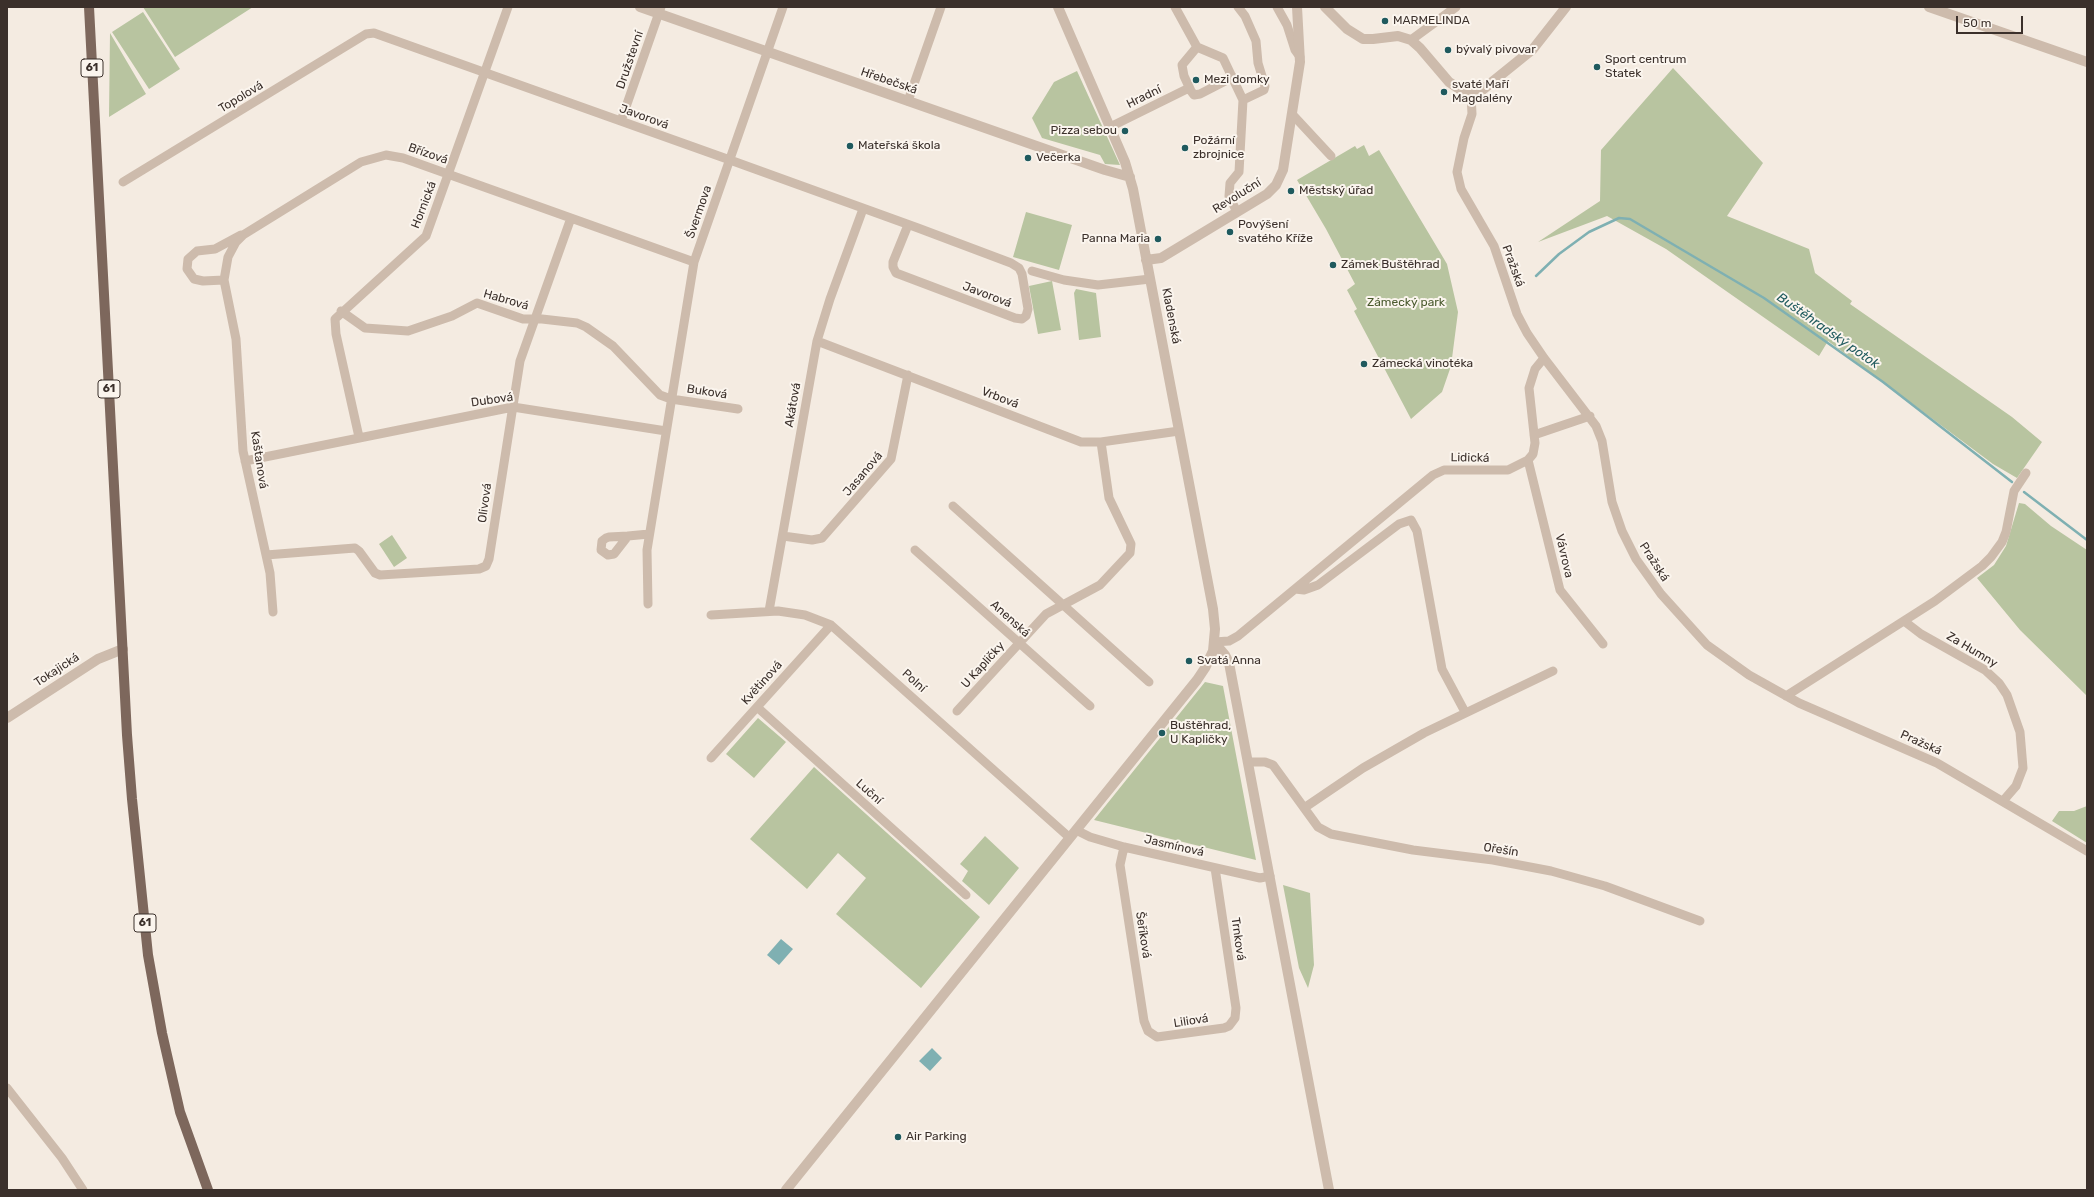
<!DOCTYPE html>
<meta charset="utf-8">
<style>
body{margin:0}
#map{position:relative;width:2094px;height:1197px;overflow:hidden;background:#f4ebe1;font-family:Rubik,sans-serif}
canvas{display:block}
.frame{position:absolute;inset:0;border:8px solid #3b302b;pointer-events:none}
.scale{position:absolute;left:1956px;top:16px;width:67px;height:18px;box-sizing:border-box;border:2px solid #3b302b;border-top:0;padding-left:5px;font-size:12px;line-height:14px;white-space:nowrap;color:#3b302b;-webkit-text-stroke:3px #fbf5ee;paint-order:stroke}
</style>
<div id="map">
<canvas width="2094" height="1197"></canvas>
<div class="frame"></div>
<div class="scale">50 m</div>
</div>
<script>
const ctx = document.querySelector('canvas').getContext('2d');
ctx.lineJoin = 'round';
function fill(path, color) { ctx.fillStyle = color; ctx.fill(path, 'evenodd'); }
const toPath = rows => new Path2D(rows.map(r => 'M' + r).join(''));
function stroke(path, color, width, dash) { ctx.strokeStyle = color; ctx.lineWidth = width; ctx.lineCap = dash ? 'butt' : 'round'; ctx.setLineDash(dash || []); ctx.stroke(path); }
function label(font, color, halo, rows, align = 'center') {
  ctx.font = font + ' Rubik,sans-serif'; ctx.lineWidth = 4; ctx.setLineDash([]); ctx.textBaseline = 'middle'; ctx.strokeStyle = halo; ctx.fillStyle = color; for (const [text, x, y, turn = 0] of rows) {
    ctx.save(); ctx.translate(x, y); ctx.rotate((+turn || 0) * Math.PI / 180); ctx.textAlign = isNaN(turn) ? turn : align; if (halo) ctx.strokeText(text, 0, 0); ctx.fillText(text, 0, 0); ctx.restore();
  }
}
fill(toPath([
 [143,7,253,7,175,57],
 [143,12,180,69,149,89,112,32],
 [110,33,146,94,109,117],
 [1673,68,1763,163,1727,216,1809,249,1815,273,1852,301,1850,304,2012,417,2042,442,2017,478,1993,464,1828,341,1819,356,1666,249,1607,216,1538,242,1600,201,1601,150],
 [1077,71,1120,165,1105,164,1100,155,1042,138,1032,118,1054,82],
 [1364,145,1369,156,1379,150,1447,264,1458,312,1451,366,1442,392,1411,419,1354,311,1357,309,1347,290,1355,284,1326,229,1297,180,1355,146,1357,149],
 [1026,212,1072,225,1059,270,1013,257],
 [1052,281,1061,330,1038,334,1029,286],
 [1076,289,1096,293,1101,337,1079,340,1074,293],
 [2019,503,2025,504,2051,526,2087,550,2087,696,2020,630,1977,578,1994,565,2006,546],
 [392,535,407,558,394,567,379,544],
 [1205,682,1223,686,1256,860,1094,820],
 [758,718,786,742,754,778,726,754],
 [814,767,980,917,921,988,836,914,866,878,838,853,807,889,750,839],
 [2087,806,2087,843,2052,821,2059,811,2074,811],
 [985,836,1019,868,989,905,962,881,968,871,960,864],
 [1283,885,1310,893,1314,965,1308,988,1299,968]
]), '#b8c4a0');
fill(toPath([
 [781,939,793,949,779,965,767,955],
 [932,1048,942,1058,930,1071,919,1061]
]), '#7fb0b2');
stroke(toPath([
 [1536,276,1559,254,1589,232,1619,218,1630,219,1764,298,1883,382,2012,482],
 [2024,492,2087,540]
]), '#7fb0b2', 2.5);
stroke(toPath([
 [1175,7,1197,47,1182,65,1184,76,1191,91,1194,95,1200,94,1233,77],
 [1238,7,1245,16,1256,41,1258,63,1265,86,1264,90,1243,100],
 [1277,7,1287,25,1295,50,1300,57],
 [1411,40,1456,7],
 [1197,47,1223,58,1243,100,1239,172,1230,183,1229,196,1237,212],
 [1471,95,1472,114,1464,138,1457,172,1461,189,1494,246,1517,314,1527,333,1544,358,1596,426,1602,441,1612,502,1622,531,1636,559,1661,594,1707,645,1749,675,1799,703,1937,763,2087,851],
 [908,101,941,7],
 [1292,114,1331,156],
 [621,121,661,7],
 [1110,127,1189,88],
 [123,182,366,34,374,33,730,160,918,228,1011,263,1019,268,1022,274,1028,309,1026,316,1022,319,1015,318,896,273,893,267,893,262,908,225],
 [1032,271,1064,280,1098,285,1150,279],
 [224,280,203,281,194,279,187,269,188,259,197,251,215,249,241,235],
 [341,311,365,328,408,331,452,316,477,303,523,319,542,319,577,323,586,327,613,346,660,395,671,399,738,409],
 [817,341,1081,442,1101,442,1179,431],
 [1534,435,1590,416],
 [359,437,336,334,335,319,426,236,508,7],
 [1528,460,1560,590,1603,644],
 [245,461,513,407,666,431],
 [953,506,1149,682],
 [628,536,614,554,608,555,601,550,602,541,606,538,609,537,628,536,649,534],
 [783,536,812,540,822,538,891,459,908,375],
 [915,550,1090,706],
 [266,555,355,548,359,551,375,573,380,575,479,569,486,566,489,559,520,361,571,218],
 [1295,589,1304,590,1318,585,1399,524,1411,520,1417,531,1442,669,1465,712],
 [648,604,647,550,694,262,783,7],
 [769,611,817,341,830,299,863,209],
 [273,612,270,573,243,451,236,339,224,280,228,257,236,242,243,235,361,162,386,155,403,158,694,262],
 [711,615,778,611,805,615,831,625,1070,838],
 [1904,621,1921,634,1985,670,1999,683,2007,695,2020,732,2023,768,2016,786,2003,801],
 [1214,642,1229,641,1238,636,1433,475,1444,470,1508,470,1528,460,1533,454,1535,443,1529,388,1535,369,1544,358],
 [1786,696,1935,601,1982,566,1991,557,2002,542,2006,532,2014,491,2026,473],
 [757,707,966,895],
 [957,711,1046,614,1100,585,1130,553,1131,544,1109,498,1101,442],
 [711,758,831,625],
 [1248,762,1265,762,1273,765,1318,827,1331,834,1413,850,1493,860,1551,871,1605,886,1700,921],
 [1304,808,1363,768,1424,733,1553,671],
 [1076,830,1090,837,1124,847,1260,878,1270,876],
 [1124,847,1120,865,1144,1021,1148,1031,1157,1037,1224,1028,1229,1026,1235,1018,1236,1008,1215,868],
 [7,1088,62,1158,83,1190]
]), '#cdbbac', 9);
stroke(toPath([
 [640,7,1105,170,1130,177],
 [1325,7,1347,29,1363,39,1373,39,1398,36,1411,40,1420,48,1449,82,1464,92,1471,95,1481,91,1533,49,1566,7],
 [1929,7,2087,62],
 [1146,260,1161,258,1267,194,1276,185,1283,170,1300,62,1297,7],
 [1214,642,1225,655,1229,663,1329,1190],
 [7,718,98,659,123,649],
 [786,1190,1197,680,1205,668,1213,651,1215,629,1213,609,1133,189,1125,162,1058,7]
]), '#cdbbac', 10);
stroke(toPath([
 [89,7,127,735,132,799,148,955,162,1033,180,1112,208,1190]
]), '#7d675c', 10);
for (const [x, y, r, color] of [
 [1385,21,4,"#1f5a5e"],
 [1448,50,4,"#1f5a5e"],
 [1597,67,4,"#1f5a5e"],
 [1196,80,4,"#1f5a5e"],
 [1444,92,4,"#1f5a5e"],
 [1125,131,4,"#1f5a5e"],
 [850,146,4,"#1f5a5e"],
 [1185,148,4,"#1f5a5e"],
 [1028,158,4,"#1f5a5e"],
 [1291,191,4,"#1f5a5e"],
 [1230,232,4,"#1f5a5e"],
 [1158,239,4,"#1f5a5e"],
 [1333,265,4,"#1f5a5e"],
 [1364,364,4,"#1f5a5e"],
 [1189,661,4,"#1f5a5e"],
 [1162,733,4,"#1f5a5e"],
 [898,1137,4,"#1f5a5e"]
]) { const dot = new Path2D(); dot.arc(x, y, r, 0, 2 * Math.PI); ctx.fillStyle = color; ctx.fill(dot); stroke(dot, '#fbf5ee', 1.5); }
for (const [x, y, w] of [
 [92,68,22],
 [109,389,22],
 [145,923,22]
]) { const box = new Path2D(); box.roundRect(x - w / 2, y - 9, w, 18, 3); ctx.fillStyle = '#fbf5ee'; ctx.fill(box); stroke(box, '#3b302b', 1); }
label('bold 11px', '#3b302b', null, [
 ["61",92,68],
 ["61",109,389],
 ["61",145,923]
]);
label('12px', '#3b302b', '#fbf5ee', [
 ["MARMELINDA",1393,21],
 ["bývalý pivovar",1456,50],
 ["Sport centrum",1605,60],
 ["Statek",1605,74],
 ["Mezi domky",1204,80],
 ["svaté Maří",1452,85],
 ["Magdalény",1452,99],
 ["Pizza sebou",1117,131,"right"],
 ["Požární",1193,141],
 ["zbrojnice",1193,155],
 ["Mateřská škola",858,146],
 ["Večerka",1036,158],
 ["Městský úřad",1299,191],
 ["Povýšení",1238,225],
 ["svatého Kříže",1238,239],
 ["Panna Maria",1150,239,"right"],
 ["Zámek Buštěhrad",1341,265],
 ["Zámecká vinotéka",1372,364],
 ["Svatá Anna",1197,661],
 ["Buštěhrad,",1170,726],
 ["U Kapličky",1170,740],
 ["Air Parking",906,1137]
], 'left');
label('12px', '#3b302b', '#fbf5ee', [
 ["Družstevní",630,60,-71],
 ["Hřebečská",889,81,19],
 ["Topolová",241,97,-31],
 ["Hradní",1144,97,-26],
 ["Javorová",644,117,20],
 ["Břízová",428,154,19],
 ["Revoluční",1237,196,-32],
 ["Hornická",424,205,-69],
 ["Švermova",699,212,-71],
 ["Pražská",1513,266,70],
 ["Javorová",987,295,21],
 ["Habrová",506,300,16],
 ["Kladenská",1171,316,79],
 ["Buková",707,392,9],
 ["Vrbová",1000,398,21],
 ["Dubová",492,400,-8],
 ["Akátová",793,405,-80],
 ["Lidická",1470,458,1],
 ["Kaštanová",259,460,81],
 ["Jasanová",863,474,-50],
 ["Olivová",485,503,-82],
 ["Vávrova",1564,556,77],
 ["Pražská",1654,562,57],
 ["Anenská",1010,619,42],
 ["Za Humny",1972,650,31],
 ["U Kapličky",983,665,-48],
 ["Tokajická",57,670,-33],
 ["Polní",914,681,42],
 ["Květinová",762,683,-48],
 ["Pražská",1921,743,24],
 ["Luční",869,792,42],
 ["Jasmínová",1174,846,13],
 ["Ořešín",1501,850,9],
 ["Šeříková",1143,935,81],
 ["Trnková",1238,939,82],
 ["Liliová",1191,1021,-9]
]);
label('12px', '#4a5a2e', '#fbf5ee', [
 ["Zámecký park",1406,303]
]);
label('italic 13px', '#1f5a5e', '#fbf5ee', [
 ["Buštěhradský potok",1828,331,35]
]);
</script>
